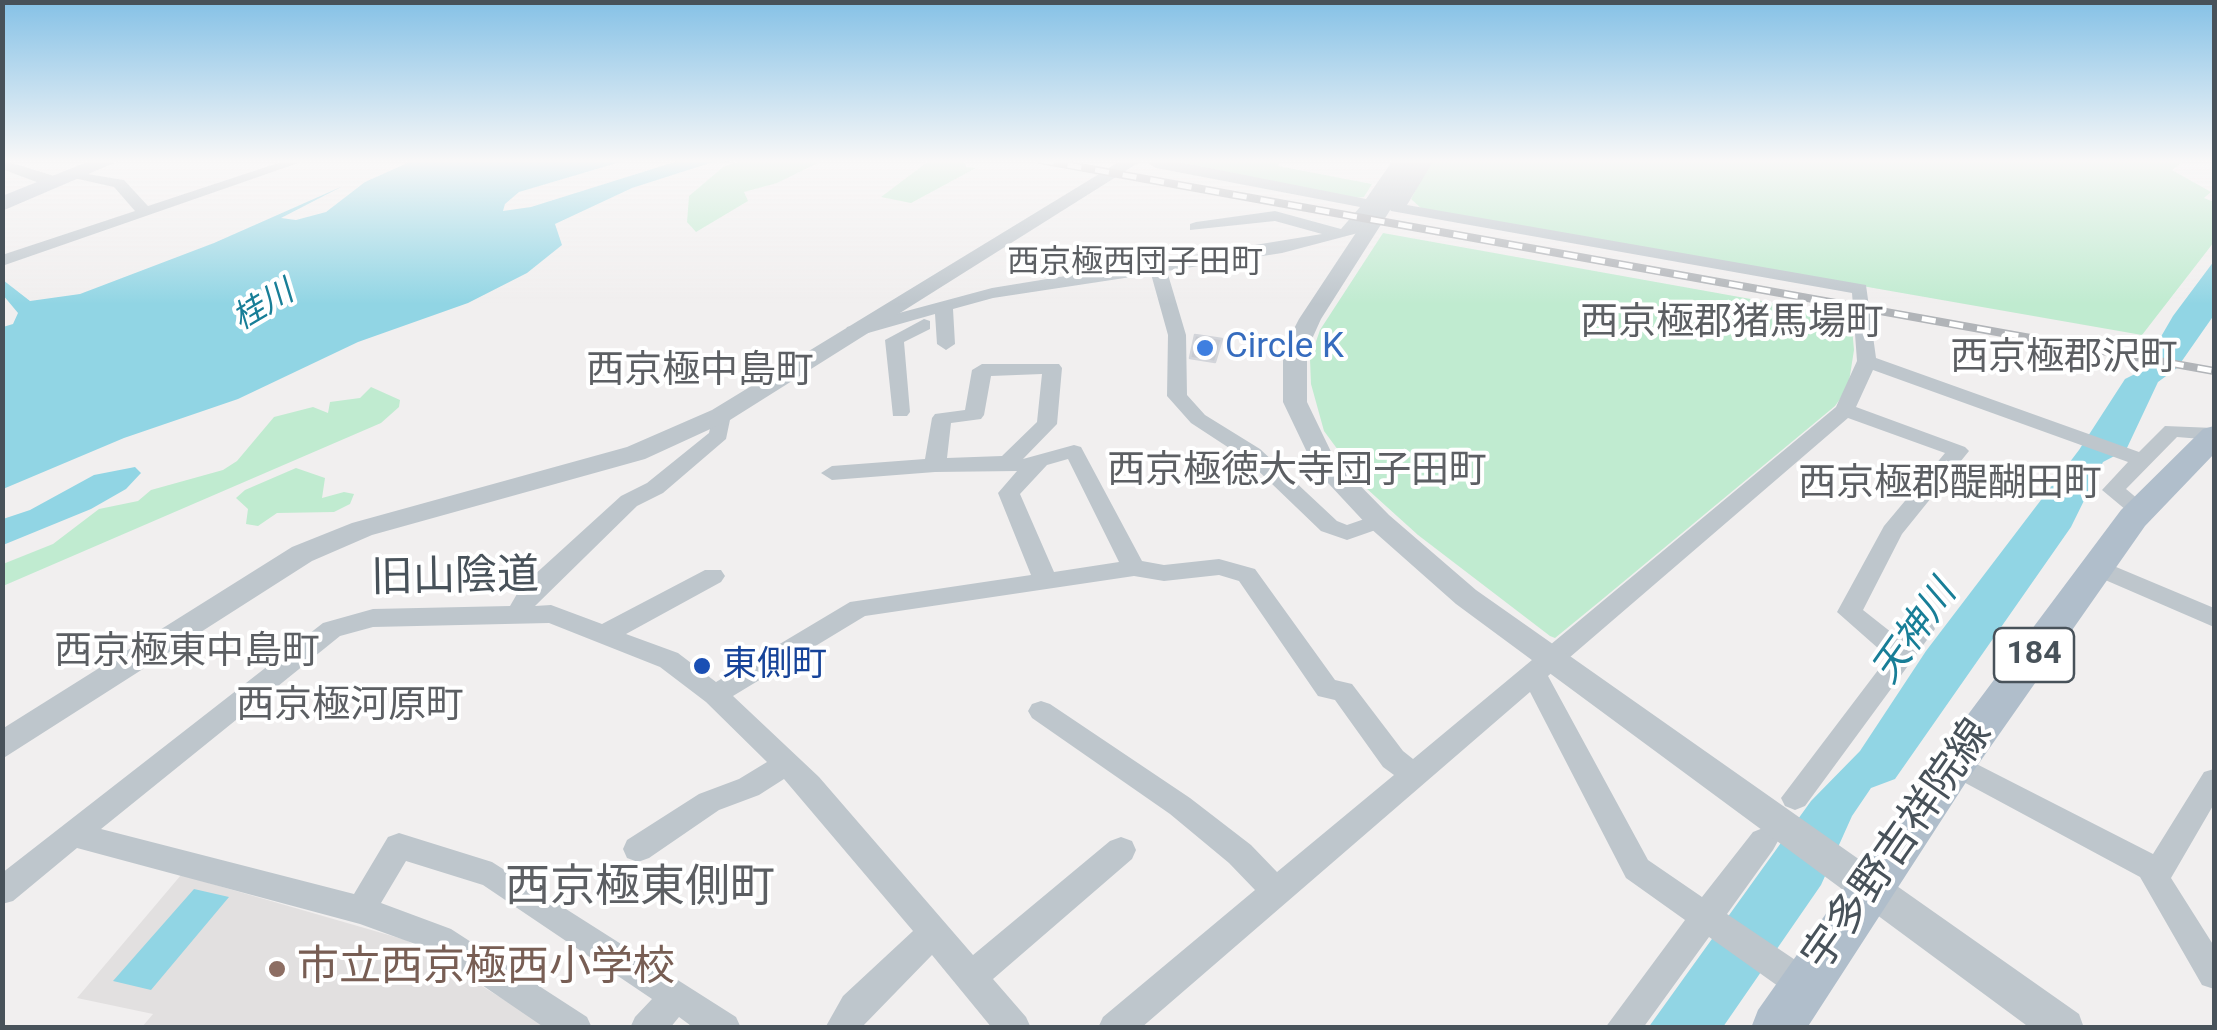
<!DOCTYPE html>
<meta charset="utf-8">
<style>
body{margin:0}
#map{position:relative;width:2217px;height:1030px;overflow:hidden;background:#f1efef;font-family:Roboto,sans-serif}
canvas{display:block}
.frame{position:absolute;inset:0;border:5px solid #48525a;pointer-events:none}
</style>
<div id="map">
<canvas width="2217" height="1030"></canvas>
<div class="frame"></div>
</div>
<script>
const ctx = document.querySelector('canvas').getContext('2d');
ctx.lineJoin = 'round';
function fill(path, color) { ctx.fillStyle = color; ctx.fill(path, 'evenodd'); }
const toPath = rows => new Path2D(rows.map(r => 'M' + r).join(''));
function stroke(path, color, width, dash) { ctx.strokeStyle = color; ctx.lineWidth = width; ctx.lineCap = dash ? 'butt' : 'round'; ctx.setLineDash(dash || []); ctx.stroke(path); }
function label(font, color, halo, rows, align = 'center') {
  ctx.font = font + ' Roboto,"Noto Sans JP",sans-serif'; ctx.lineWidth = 8; ctx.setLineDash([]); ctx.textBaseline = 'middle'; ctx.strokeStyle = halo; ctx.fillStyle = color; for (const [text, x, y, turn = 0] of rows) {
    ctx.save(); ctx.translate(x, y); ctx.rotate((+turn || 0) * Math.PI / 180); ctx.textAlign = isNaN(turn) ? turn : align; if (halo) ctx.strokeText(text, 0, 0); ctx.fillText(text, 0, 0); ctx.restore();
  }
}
fill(toPath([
 [181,875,406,940,549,1027,142,1027,153,1014,77,998]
]), '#e2e0e0');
fill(toPath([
 [743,160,824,160,777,183,744,192,748,201,696,232,687,222,689,196,723,167],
 [930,160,964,160,966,167,976,168,911,203,881,197],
 [1169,160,1270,160,1280,161,1278,166,1372,184,1364,197,1355,198],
 [1431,160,2185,160,2172,170,2211,192,2204,198,2214,202,2214,242,2142,335,1422,209,1411,199],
 [1383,233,1851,317,1854,350,1848,388,1835,406,1599,602,1555,638,1550,636,1418,535,1366,488,1324,431,1311,384,1310,359,1320,330],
 [371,387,400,400,399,407,381,423,3,586,3,564,53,544,99,509,138,501,151,490,223,470,237,461,274,417,313,407,328,413,330,402,360,398],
 [296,468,325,478,322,498,344,492,354,494,350,504,334,512,277,513,258,526,246,524,248,509,236,498,245,490]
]), '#c0ebd0');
fill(toPath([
 [414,160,627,160,519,192,505,204,503,211,531,207,681,160,742,160,710,163,632,188,555,224,562,245,527,273,468,303,358,342,238,399,124,438,3,489,3,327,13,324,18,313,3,295,3,280,30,301,80,294,214,243,343,186,281,218,296,220,326,212,365,182],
 [2214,261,2214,315,2177,368,2158,382,2126,450,2103,462,2071,527,1895,779,1871,788,1852,816,1821,885,1723,1027,1648,1028,1811,801,1860,751,1926,651,2079,450,2125,379,2141,371,2173,316],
 [135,467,141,473,126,489,91,509,3,545,3,519,30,510,94,475],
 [194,889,229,897,151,990,113,981]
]), '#91d5e4');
const building = toPath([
 [1195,335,1222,339,1215,362,1190,358,1195,335]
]);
fill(building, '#c9cbd1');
stroke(building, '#d3d5da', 2.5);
fill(toPath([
 [287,160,307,160,2,266,2,255,135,211,114,187,69,177,69,171,124,180,148,206,287,160],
 [1153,160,1169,160,1366,199,1393,160,1407,160,1358,233,1282,253,1167,271,1186,335,1187,395,1205,415,1260,449,1337,521,1347,525,1379,514,1390,521,1387,526,1347,540,1321,531,1246,459,1191,423,1167,396,1168,335,1151,274,993,298,953,309,955,344,946,350,937,344,935,314,854,337,845,331,847,327,992,288,1322,234,1275,221,1190,230,1190,224,1196,222,1275,211,1341,229,1360,207,1156,168,1149,164,1153,160],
 [1420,160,1434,160,1407,205,1866,285,1876,358,2139,452,2165,426,2214,428,2214,440,2177,437,2126,489,2151,510,2140,517,2132,515,2102,490,2128,462,1873,370,1856,407,1965,447,1969,451,1902,534,1863,610,1901,640,1914,623,1923,620,1932,623,1935,629,1805,806,1795,810,1785,806,1781,798,1888,657,1837,612,1884,526,1945,453,1848,418,1548,676,1648,860,1702,897,1753,832,1763,828,1773,832,1778,841,1773,850,1727,914,1816,974,1820,985,1816,996,1804,1000,1792,996,1709,937,1643,1028,1605,1028,1685,920,1626,878,1530,692,1141,1028,1098,1028,1103,1017,1255,890,1229,863,1170,814,1032,718,1028,711,1032,704,1041,701,1050,704,1190,798,1251,845,1277,872,1394,775,1383,767,1335,700,1318,696,1239,581,1219,575,1164,581,1134,576,865,616,733,696,819,777,973,955,1110,841,1121,837,1132,841,1136,850,1132,859,993,979,1026,1017,1031,1028,992,1028,932,955,861,1028,825,1028,843,996,913,931,784,779,759,795,719,810,649,858,638,862,627,858,623,849,627,840,699,794,739,779,767,762,706,702,660,667,549,623,373,627,340,636,101,829,354,894,388,837,399,833,492,862,736,1017,741,1028,694,1028,679,1017,670,1028,630,1028,635,1017,652,999,483,885,406,861,381,903,451,929,587,1017,592,1028,545,1028,429,949,360,924,77,848,13,901,2,904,2,873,323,623,373,609,510,606,521,587,621,496,647,483,709,433,714,411,728,411,731,415,726,439,663,493,637,506,535,606,551,605,602,624,705,570,721,570,725,576,721,582,626,634,678,653,716,682,850,602,1031,575,998,493,1017,471,935,472,832,480,821,473,832,466,925,459,932,418,935,414,965,410,972,370,982,364,1059,364,1062,368,1057,424,1023,459,1074,445,1081,447,1142,561,1164,565,1219,559,1255,569,1335,680,1352,684,1403,751,1413,759,1836,407,1857,361,1852,293,1391,211,1389,208,1420,160],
 [1042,374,1037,422,1002,456,947,458,951,423,981,419,984,415,991,376,1042,374],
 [1068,459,1119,562,1054,572,1020,494,1047,465,1068,459],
 [924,319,930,321,930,329,904,342,910,412,907,416,893,416,885,340,924,319],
 [2097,559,2214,608,2214,627,2089,573,2085,567,2097,559],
 [1955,753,2153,854,2204,772,2214,769,2214,804,2171,878,2214,946,2214,989,2202,985,2140,877,1945,772,1941,764,1945,756,1955,753]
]), '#bec6cc');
fill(toPath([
 [2,160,61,178,63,182,47,186,2,169,2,160],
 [1122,160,1143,160,730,420,645,459,372,535,312,561,2,759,2,729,292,547,352,523,627,447,712,410,1122,160],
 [1404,160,1422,160,1321,319,1307,350,1307,402,1335,460,1389,515,1476,590,2079,1014,2084,1028,2030,1028,1456,604,1369,527,1315,469,1283,402,1283,350,1299,319,1404,160]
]), '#bec6cc');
fill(toPath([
 [92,160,121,160,2,211,2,196,92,160]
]), '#bec7d1');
fill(toPath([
 [2214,426,2214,454,2145,526,1970,776,1807,1028,1751,1028,1758,1010,1940,752,2121,510,2203,429,2214,426]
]), '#b0becb');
const rail = toPath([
 [1040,160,2214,371]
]);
stroke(rail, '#b1b4b8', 8);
stroke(rail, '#fff', 5, [14]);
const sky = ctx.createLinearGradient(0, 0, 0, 304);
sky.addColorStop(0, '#85c1e6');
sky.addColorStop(0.53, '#f9f8f8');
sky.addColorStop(1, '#f9f8f800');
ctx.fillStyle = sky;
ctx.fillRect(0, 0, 2217, 304);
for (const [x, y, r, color] of [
 [1205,348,10,"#3f7fe0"],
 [702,666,10,"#1a4fb4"],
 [277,969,10,"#8d6e63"]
]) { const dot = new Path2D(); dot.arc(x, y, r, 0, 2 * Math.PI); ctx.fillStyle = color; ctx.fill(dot); stroke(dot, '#fff', 4); }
label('32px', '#5c5f63', '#fff', [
 ["西京極西団子田町",1135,264]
]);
label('italic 32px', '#187e97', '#fff', [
 ["桂川",264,307,-31]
]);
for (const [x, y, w] of [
 [2034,655,80]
]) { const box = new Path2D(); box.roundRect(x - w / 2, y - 27, w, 54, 8); ctx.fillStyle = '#fff'; ctx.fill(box); stroke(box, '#48525a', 2.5); }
label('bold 32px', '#48525a', null, [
 ["184",2034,655]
]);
label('35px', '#366cbe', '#fff', [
 ["Circle K",1225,348]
], 'left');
label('35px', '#164399', '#fff', [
 ["東側町",722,666]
], 'left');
label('38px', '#5c5f63', '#fff', [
 ["西京極郡猪馬場町",1732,324],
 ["西京極郡沢町",2064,359],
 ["西京極中島町",700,372],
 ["西京極徳大寺団子田町",1297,472],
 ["西京極郡醍醐田町",1950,485],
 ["西京極東中島町",187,653],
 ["西京極河原町",350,707]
]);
label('italic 38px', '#187e97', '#fff', [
 ["天神川",1916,633,-55]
]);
label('42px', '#48525a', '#fff', [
 ["旧山陰道",455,579,-1],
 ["宇多野吉祥院線",1899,846,-55]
]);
label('42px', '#785e54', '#fff', [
 ["市立西京極西小学校",297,969]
], 'left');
label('45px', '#5c5f63', '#fff', [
 ["西京極東側町",640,890]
]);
</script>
